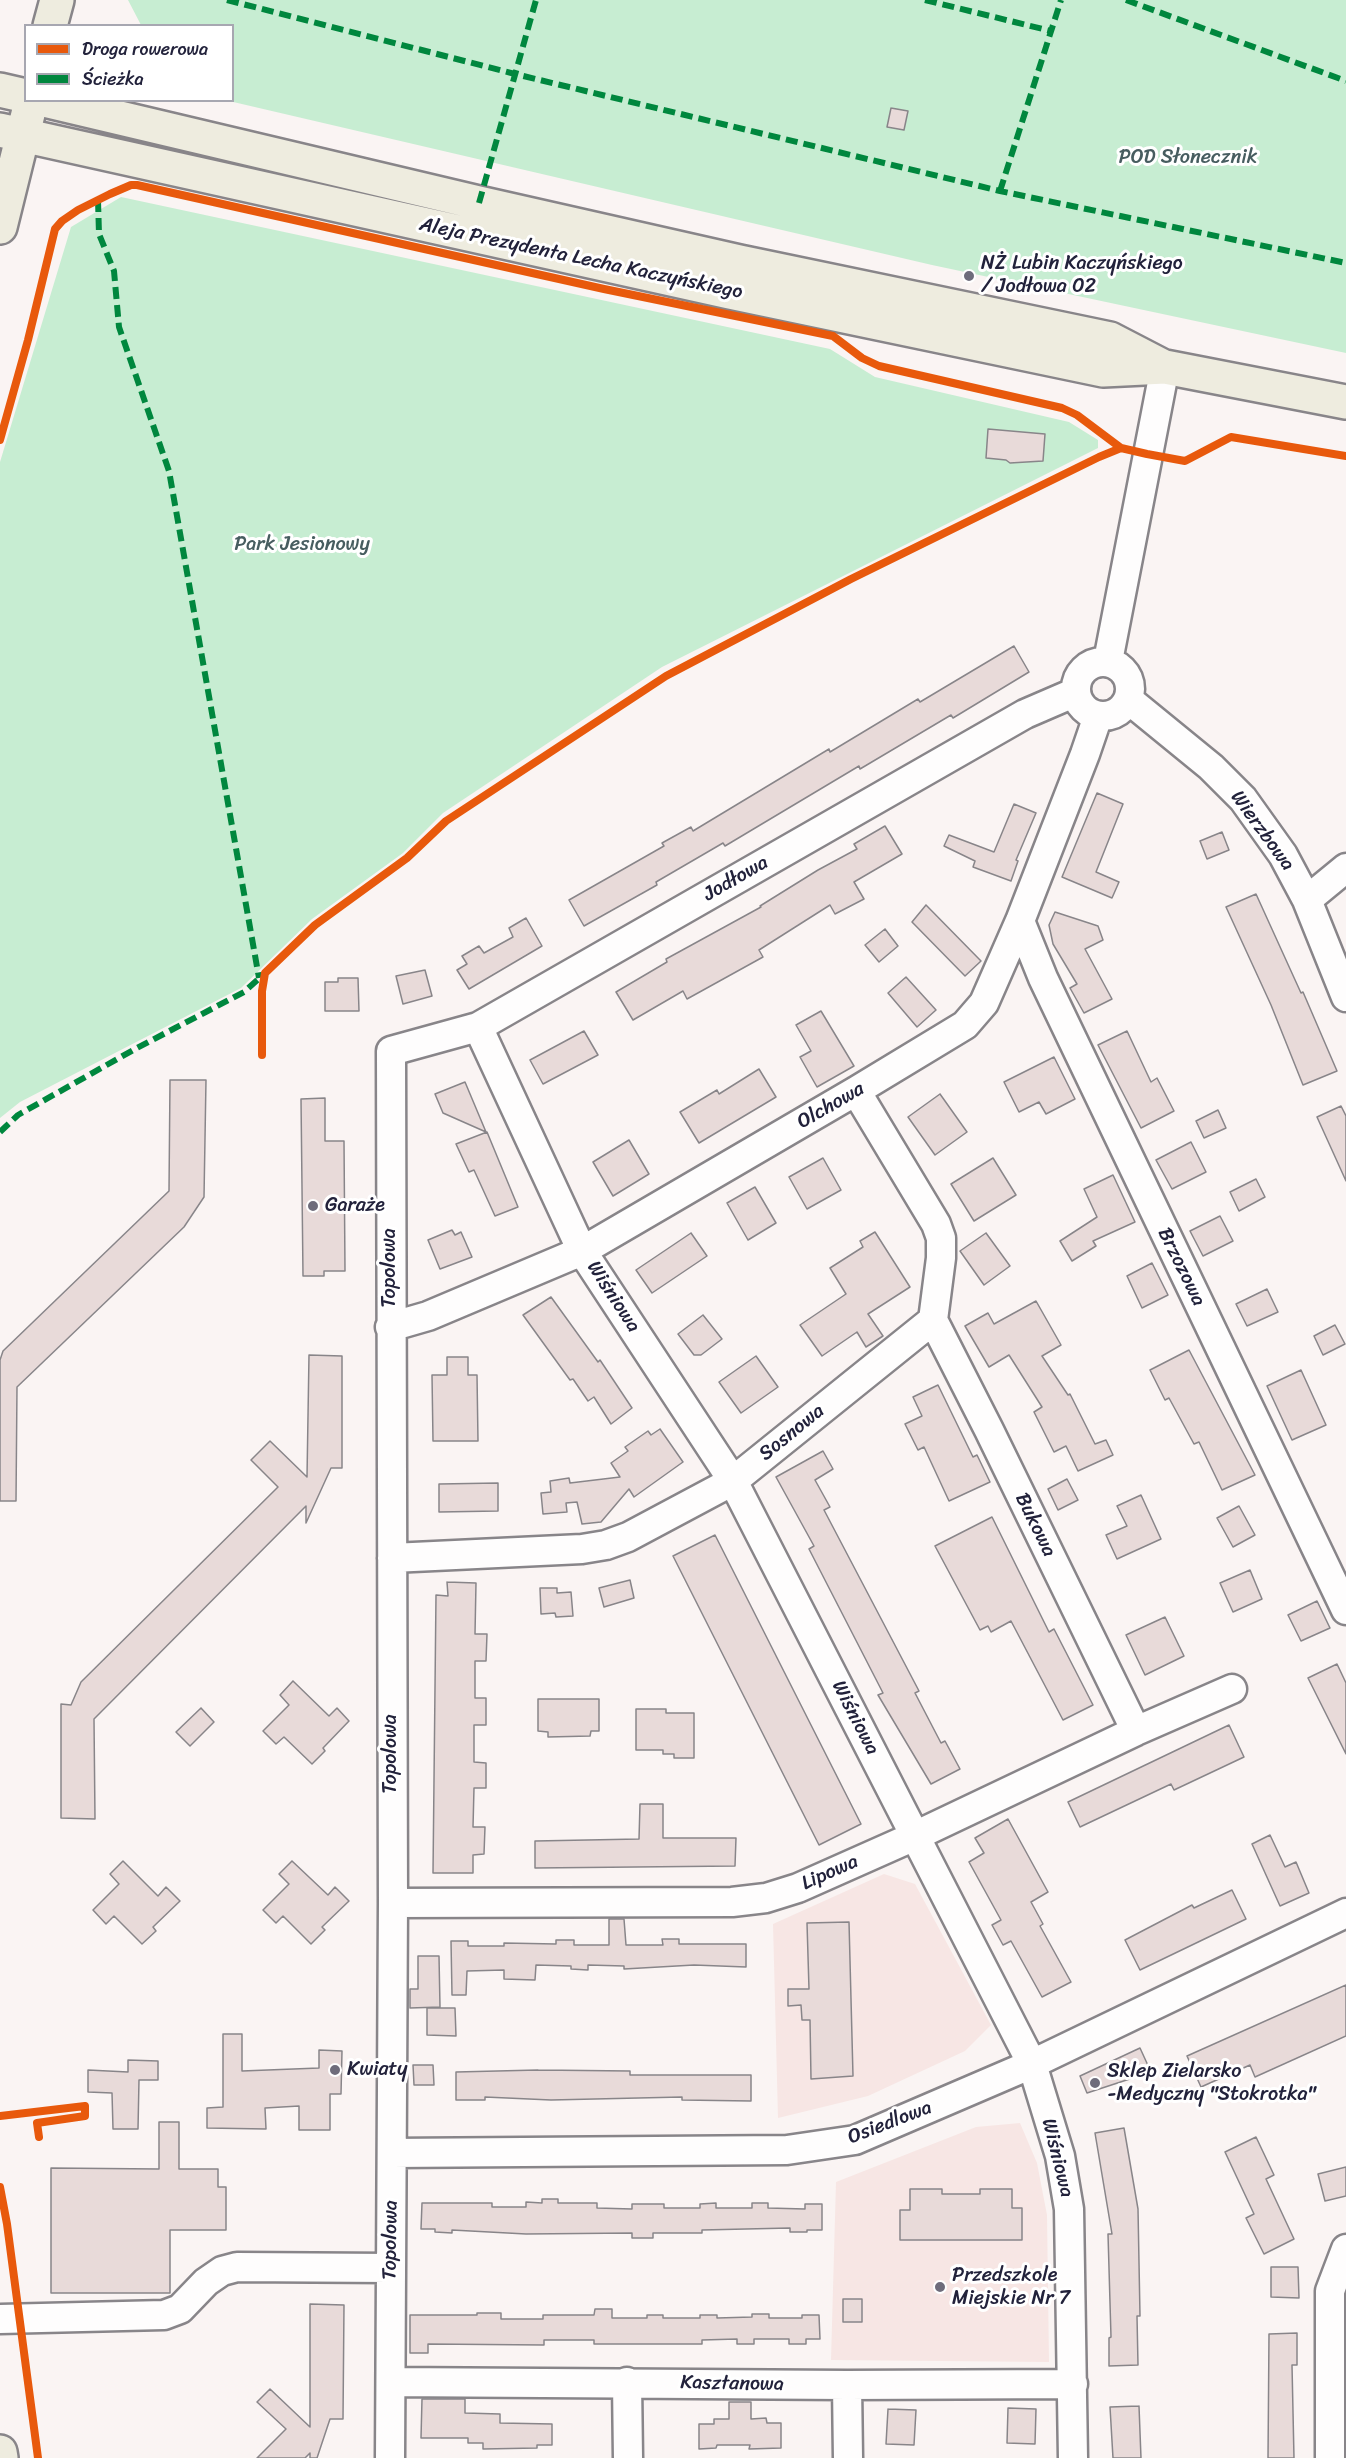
<!DOCTYPE html>
<meta charset="utf-8">
<style>
body{margin:0}
#map{position:relative;width:1346px;height:2458px;overflow:hidden;background:#faf4f3;font-family:Sriracha,sans-serif}
canvas{display:block}
.legend{position:absolute;left:24px;top:24px;width:210px;height:78px;box-sizing:border-box;background:#fff;border:2px solid #a7a7b1;margin:0;padding:8px 10px;list-style:none;font-size:18px;color:#22223b}
.legend li{display:flex;align-items:center;gap:12px;height:30px}
.legend b{width:30px;border:2px solid #a7a7b1}
</style>
<div id="map">
<canvas width="1346" height="2458"></canvas>
<ul class="legend">
<li><b style="height:8px;background:#e8590c"></b>Droga rowerowa</li>
<li><b style="height:8px;background:#00873e"></b>Ścieżka</li>
</ul>
</div>
<script>
const ctx = document.querySelector('canvas').getContext('2d');
ctx.lineJoin = 'round';
function fill(path, color) { ctx.fillStyle = color; ctx.fill(path, 'evenodd'); }
const toPath = rows => new Path2D(rows.map(r => 'M' + r).join(''));
function stroke(path, color, width, dash) { ctx.strokeStyle = color; ctx.lineWidth = width; ctx.lineCap = dash ? 'butt' : 'round'; ctx.setLineDash(dash || []); ctx.stroke(path); }
function label(font, color, halo, rows, align = 'center') {
  ctx.font = font + ' Sriracha,sans-serif'; ctx.lineWidth = 6; ctx.setLineDash([]); ctx.textBaseline = 'middle'; ctx.strokeStyle = halo; ctx.fillStyle = color; for (const [text, x, y, turn = 0] of rows) {
    ctx.save(); ctx.translate(x, y); ctx.rotate((+turn || 0) * Math.PI / 180); ctx.textAlign = isNaN(turn) ? turn : align; if (halo) ctx.strokeText(text, 0, 0); ctx.fillText(text, 0, 0); ctx.restore();
  }
}
fill(toPath([
 [884,1874,915,1884,991,2025,965,2051,868,2096,778,2118,773,1924],
 [1020,2123,1037,2163,1047,2215,1049,2362,831,2360,836,2182,976,2127]
]), '#f7e6e4');
fill(toPath([
 [128,0,1346,0,1346,353,932,265,229,101,232,100,232,26,141,25],
 [121,197,830,349,875,377,1069,422,1098,440,1098,448,662,667,443,813,403,853,312,919,241,988,20,1102,0,1118,0,462,71,227]
]), '#c7edd2');
const building = toPath([
 [891,108,908,111,904,130,887,127,891,108],
 [988,429,1045,434,1043,461,1010,463,1006,460,986,458,988,429],
 [1014,646,1029,672,953,718,951,715,860,769,859,766,725,846,723,843,656,882,657,885,584,926,569,900,664,846,662,843,691,827,693,831,829,749,830,752,918,699,920,702,1014,646],
 [1097,793,1123,804,1096,872,1119,882,1112,898,1062,877,1097,793],
 [1014,804,1036,813,1016,860,1018,861,1011,881,973,867,975,861,944,846,949,835,994,852,1014,804],
 [885,826,902,854,854,882,864,899,835,914,830,905,759,950,763,957,687,999,683,991,633,1020,616,992,667,962,666,959,761,907,760,906,818,870,857,849,854,844,885,826],
 [1222,832,1229,850,1207,859,1200,841,1222,832],
 [1256,894,1301,993,1303,992,1337,1071,1303,1085,1271,1005,1226,907,1256,894],
 [926,905,981,961,965,976,912,922,926,905],
 [1055,912,1098,926,1103,940,1085,949,1112,999,1084,1013,1070,988,1077,984,1053,944,1049,925,1055,912],
 [526,918,542,946,469,989,457,970,467,964,462,956,479,946,484,953,513,937,509,928,526,918],
 [885,929,898,946,879,962,865,945,885,929],
 [425,970,432,996,403,1004,396,976,425,970],
 [906,977,936,1010,917,1027,888,993,906,977],
 [338,978,358,978,359,1011,325,1011,325,982,338,982,338,978],
 [821,1011,854,1066,817,1087,800,1057,811,1051,796,1025,821,1011],
 [584,1031,598,1055,543,1084,530,1060,584,1031],
 [1127,1031,1151,1082,1157,1078,1174,1111,1141,1128,1098,1045,1127,1031],
 [1054,1057,1075,1099,1046,1114,1039,1102,1019,1112,1004,1082,1054,1057],
 [759,1069,776,1097,699,1143,680,1112,717,1090,719,1094,759,1069],
 [170,1080,206,1080,204,1197,184,1227,17,1387,16,1501,0,1501,0,1360,3,1351,169,1191,170,1080],
 [465,1082,486,1132,443,1113,435,1094,465,1082],
 [940,1094,967,1132,935,1155,908,1117,940,1094],
 [325,1098,325,1141,344,1141,345,1271,324,1271,324,1276,303,1276,301,1099,325,1098],
 [1341,1106,1346,1116,1346,1181,1317,1117,1341,1106],
 [1218,1110,1226,1128,1204,1138,1196,1121,1218,1110],
 [487,1132,518,1207,495,1216,474,1170,469,1172,456,1144,487,1132],
 [629,1140,649,1174,613,1196,593,1162,629,1140],
 [1191,1142,1206,1172,1172,1189,1156,1160,1191,1142],
 [823,1158,841,1190,807,1209,789,1177,823,1158],
 [993,1158,1016,1195,974,1221,951,1184,993,1158],
 [1113,1175,1135,1222,1093,1241,1096,1246,1072,1261,1060,1241,1097,1217,1084,1189,1113,1175],
 [1256,1179,1265,1197,1239,1211,1230,1192,1256,1179],
 [755,1187,776,1223,748,1240,727,1203,755,1187],
 [1220,1216,1233,1241,1203,1256,1190,1231,1220,1216],
 [452,1230,455,1235,461,1232,472,1257,440,1269,428,1240,452,1230],
 [875,1232,910,1287,868,1314,883,1336,866,1347,857,1332,822,1356,800,1325,846,1294,830,1268,863,1247,860,1241,875,1232],
 [691,1233,707,1256,652,1293,636,1270,691,1233],
 [986,1233,1010,1266,984,1285,960,1251,986,1233],
 [1152,1263,1168,1295,1142,1308,1127,1276,1152,1263],
 [1267,1289,1278,1312,1247,1326,1236,1304,1267,1289],
 [551,1297,598,1362,600,1360,632,1408,611,1424,594,1397,588,1401,573,1379,570,1380,523,1315,551,1297],
 [1036,1301,1061,1345,1042,1356,1068,1395,1070,1394,1095,1444,1106,1440,1113,1455,1078,1471,1066,1446,1054,1452,1034,1412,1042,1407,1009,1355,989,1367,965,1326,988,1313,994,1324,1036,1301],
 [703,1315,722,1339,701,1355,694,1355,678,1334,703,1315],
 [1335,1325,1345,1344,1323,1355,1314,1336,1335,1325],
 [1189,1350,1255,1475,1222,1490,1199,1442,1194,1444,1169,1398,1165,1400,1150,1370,1189,1350],
 [309,1355,342,1356,342,1468,331,1468,306,1523,306,1506,94,1719,95,1819,61,1818,61,1704,71,1705,81,1682,278,1487,251,1460,270,1441,307,1477,309,1355],
 [756,1356,778,1387,741,1413,719,1382,756,1356],
 [447,1357,468,1357,468,1375,477,1375,478,1441,433,1441,432,1375,447,1375,447,1357],
 [1301,1370,1326,1425,1292,1440,1267,1386,1301,1370],
 [938,1385,973,1457,977,1455,990,1482,949,1501,924,1447,918,1450,905,1424,922,1416,913,1397,938,1385],
 [660,1429,683,1462,634,1497,629,1489,601,1522,582,1524,577,1502,566,1503,567,1512,543,1514,541,1493,551,1492,550,1481,569,1478,570,1483,620,1477,611,1463,628,1451,625,1447,648,1431,651,1435,660,1429],
 [823,1451,833,1469,815,1480,830,1507,824,1510,919,1691,915,1693,941,1743,945,1741,960,1769,931,1784,878,1695,883,1693,809,1549,814,1546,776,1477,823,1451],
 [1067,1479,1078,1500,1058,1510,1048,1489,1067,1479],
 [498,1483,498,1511,439,1512,439,1484,498,1483],
 [1141,1495,1161,1539,1117,1559,1106,1535,1127,1526,1117,1506,1141,1495],
 [1239,1506,1255,1535,1233,1547,1217,1518,1239,1506],
 [992,1517,1049,1632,1054,1629,1093,1705,1063,1720,1011,1621,991,1632,988,1626,980,1630,935,1546,992,1517],
 [715,1535,861,1824,819,1845,673,1556,715,1535],
 [1250,1570,1262,1599,1233,1612,1220,1583,1250,1570],
 [630,1580,634,1598,604,1607,599,1588,630,1580],
 [447,1582,476,1583,475,1634,487,1634,486,1661,475,1661,475,1698,486,1698,486,1725,474,1725,474,1762,486,1763,486,1788,474,1788,473,1827,485,1827,484,1854,473,1855,473,1873,433,1873,436,1595,448,1596,447,1582],
 [540,1588,557,1588,557,1593,571,1592,573,1616,556,1617,555,1613,541,1614,540,1588],
 [1317,1601,1330,1628,1301,1641,1288,1615,1317,1601],
 [1165,1617,1184,1656,1145,1675,1126,1635,1165,1617],
 [1337,1664,1346,1683,1346,1754,1308,1678,1337,1664],
 [293,1681,329,1716,337,1708,349,1721,323,1748,325,1751,312,1764,284,1737,276,1744,263,1731,289,1705,280,1695,293,1681],
 [538,1699,599,1699,599,1731,591,1731,590,1736,548,1737,548,1732,538,1731,538,1699],
 [201,1708,214,1722,190,1746,176,1732,201,1708],
 [636,1709,666,1709,666,1713,694,1713,694,1758,674,1758,674,1754,663,1754,663,1750,636,1750,636,1709],
 [1229,1725,1244,1757,1174,1790,1171,1784,1080,1827,1068,1802,1229,1725],
 [640,1804,663,1804,663,1838,736,1838,735,1866,535,1868,535,1841,639,1839,640,1804],
 [1008,1819,1048,1892,1031,1902,1043,1924,1040,1926,1071,1982,1042,1997,1011,1941,1003,1945,992,1925,1001,1920,969,1862,984,1853,975,1838,1008,1819],
 [1270,1835,1285,1867,1296,1862,1309,1893,1280,1906,1252,1844,1270,1835],
 [123,1861,158,1896,166,1887,180,1901,153,1927,156,1931,142,1944,114,1916,106,1924,93,1910,119,1884,110,1874,123,1861],
 [292,1861,328,1895,335,1887,349,1901,322,1927,325,1930,311,1944,283,1916,276,1923,263,1910,289,1884,279,1874,292,1861],
 [1232,1890,1246,1919,1140,1970,1125,1940,1192,1905,1194,1908,1232,1890],
 [609,1919,624,1919,626,1945,663,1945,662,1939,679,1939,679,1944,746,1944,746,1967,694,1965,624,1969,624,1966,588,1965,588,1970,571,1969,571,1966,536,1965,535,1980,504,1979,504,1970,467,1971,466,1995,452,1995,451,1941,468,1941,468,1946,504,1946,504,1943,556,1944,556,1940,574,1940,574,1945,609,1945,609,1919],
 [849,1922,853,2076,811,2079,810,2020,802,2020,801,2005,788,2006,788,1989,809,1989,807,1923,849,1922],
 [418,1956,439,1956,440,2007,410,2008,410,1989,418,1989,418,1956],
 [1346,1985,1346,2036,1255,2077,1250,2065,1201,2087,1187,2056,1346,1985],
 [427,2008,455,2008,456,2036,427,2035,427,2008],
 [223,2034,242,2034,242,2071,319,2068,319,2050,342,2051,341,2094,330,2094,330,2130,299,2130,299,2106,265,2108,266,2129,207,2128,207,2108,223,2107,223,2034],
 [1140,2048,1151,2072,1087,2093,1080,2076,1140,2048],
 [128,2060,158,2061,158,2080,139,2080,138,2129,113,2129,112,2093,88,2092,88,2070,128,2072,128,2060],
 [413,2065,433,2065,434,2085,414,2085,413,2065],
 [538,2070,630,2071,630,2075,751,2075,751,2101,682,2100,682,2097,551,2100,485,2097,485,2100,456,2100,456,2072,538,2070],
 [159,2122,179,2122,179,2169,218,2169,218,2187,226,2187,226,2230,170,2230,170,2293,51,2293,51,2168,159,2169,159,2122],
 [1124,2128,1138,2209,1140,2316,1137,2316,1138,2365,1109,2366,1109,2338,1111,2337,1108,2234,1112,2234,1095,2133,1124,2128],
 [1256,2137,1274,2175,1266,2179,1294,2239,1264,2254,1246,2218,1254,2214,1225,2152,1256,2137],
 [1346,2167,1346,2196,1325,2201,1318,2174,1346,2167],
 [910,2189,942,2189,942,2194,980,2194,980,2189,1012,2189,1012,2208,1022,2208,1022,2240,900,2240,900,2210,910,2210,910,2189],
 [542,2199,558,2199,558,2203,597,2203,597,2208,632,2209,632,2204,664,2204,664,2208,700,2208,700,2204,716,2203,716,2208,752,2208,752,2203,768,2203,768,2208,805,2209,805,2204,822,2204,822,2230,807,2230,807,2232,790,2232,790,2228,702,2230,702,2233,653,2233,653,2238,632,2238,632,2233,526,2234,452,2230,452,2233,435,2232,435,2229,421,2229,422,2203,492,2203,492,2207,526,2207,526,2202,542,2203,542,2199],
 [1271,2267,1298,2267,1299,2298,1271,2297,1271,2267],
 [843,2299,862,2299,862,2322,843,2322,843,2299],
 [310,2304,344,2305,343,2419,330,2419,317,2458,310,2458,310,2453,305,2458,257,2458,286,2429,257,2402,270,2389,310,2427,310,2304],
 [595,2309,612,2309,612,2318,647,2318,647,2315,663,2315,663,2318,700,2318,700,2315,717,2315,717,2318,752,2317,752,2314,769,2314,769,2318,802,2318,802,2315,819,2315,820,2339,806,2339,806,2344,789,2344,789,2339,754,2339,754,2344,737,2344,737,2339,702,2340,702,2344,594,2344,594,2340,544,2340,544,2345,428,2344,428,2353,410,2353,410,2315,477,2315,477,2313,501,2313,501,2319,543,2319,543,2315,594,2315,595,2309],
 [1297,2333,1297,2365,1292,2365,1294,2458,1268,2458,1269,2334,1297,2333],
 [422,2399,465,2399,465,2413,500,2414,500,2423,552,2424,552,2445,537,2445,537,2448,483,2449,483,2443,468,2443,468,2438,421,2438,422,2399],
 [729,2402,751,2402,751,2419,766,2418,767,2423,781,2423,781,2448,749,2449,750,2445,717,2445,716,2448,699,2449,699,2424,714,2424,714,2419,729,2419,729,2402],
 [1139,2406,1141,2458,1113,2458,1110,2407,1139,2406],
 [1008,2408,1036,2409,1035,2444,1007,2443,1008,2408],
 [888,2409,916,2410,914,2445,886,2444,888,2409]
]);
fill(building, '#e8dad9');
stroke(building, '#888589', 1.5);
const minor = toPath([
 [1108,661,1165,367],
 '1076 689a27 27 0 1 1 54 0a27 27 0 1 1-54 0Z',
 [1129,700,1211,767,1243,799,1283,855,1307,900,1346,997],
 [1307,900,1346,868],
 [1020,921,1043,978,1346,1610],
 [478,1027,582,1251,733,1481,1032,2064,1060,2156,1069,2209,1073,2458],
 [933,1320,989,1430,1136,1731],
 [390,1327,428,1316,582,1251,856,1091,965,1025,984,1003,1020,921,1085,754,1098,716],
 [392,1558,582,1549,606,1545,628,1537,733,1481,933,1320,941,1258,941,1238,936,1224,856,1091],
 [393,1903,732,1902,766,1898,798,1888,915,1836,1136,1731,1232,1689],
 [392,2153,787,2150,855,2140,1032,2064,1346,1913],
 [0,2319,164,2315,180,2309,206,2282,222,2271,237,2267,390,2268],
 [391,2382,847,2385,1073,2384],
 [627,2382,628,2458],
 [847,2385,848,2458],
 [390,2458,393,1903,391,1051,478,1027,1025,714,1076,692],
 [1330,2458,1330,2291,1346,2249]
]);
const major = toPath([
 [50,26,57,0],
 [0,90,26,96],
 [44,100,479,203,740,262,1110,339,1164,367],
 [0,130,729,292,1103,370,1165,367,1346,402],
 [0,227,28,114],
 [0,2452,1,2458]
]);
stroke(minor, '#888589', 33);
stroke(major, '#888589', 38);
stroke(minor, '#fefdfd', 28);
stroke(major, '#eeecdf', 33);
stroke(toPath([
 [227,0,515,74,1000,191,1346,263],
 [925,0,1051,31],
 [1126,0,1346,81],
 [1000,191,1061,0],
 [98,200,99,234,114,271,119,327,169,471,259,978],
 [479,203,536,0],
 [0,1132,18,1115,135,1049,244,992,264,974]
]), '#00873e', 6, [12, 6]);
stroke(toPath([
 [0,440,28,340,55,229,62,221,78,210,110,194,131,185,137,185,604,289,833,336,862,358,879,366,1062,408,1077,415,1121,448,1147,454,1185,461,1231,437,1346,456],
 [262,1055,262,991,265,973,315,925,407,858,446,821,666,676,851,579,1099,457,1121,448],
 [0,2116,85,2106,85,2116,37,2123,39,2137],
 [0,2187,7,2224,38,2458]
]), '#e8590c', 8);
for (const [x, y, r, color] of [
 [969,276,6,"#6e6c7b"],
 [313,1206,6,"#6e6c7b"],
 [335,2070,6,"#6e6c7b"],
 [1095,2083,6,"#6e6c7b"],
 [940,2287,6,"#6e6c7b"]
]) { const dot = new Path2D(); dot.arc(x, y, r, 0, 2 * Math.PI); ctx.fillStyle = color; ctx.fill(dot); stroke(dot, '#fff', 2); }
label('20px', '#475d60', '#fff', [
 ["POD Słonecznik",1188,158],
 ["Park Jesionowy",302,545]
]);
label('20px', '#22223b', '#fff', [
 ["Aleja Prezydenta Lecha Kaczyńskiego",581,259,12],
 ["Wierzbowa",1262,831,54],
 ["Jodłowa",736,879,-30],
 ["Olchowa",831,1106,-30],
 ["Brzozowa",1181,1267,64],
 ["Topolowa",390,1268,-90],
 ["Wiśniowa",613,1297,57],
 ["Sosnowa",792,1433,-39],
 ["Bukowa",1035,1525,64],
 ["Wiśniowa",855,1718,63],
 ["Topolowa",391,1754,-90],
 ["Lipowa",830,1873,-24],
 ["Osiedlowa",890,2123,-21],
 ["Wiśniowa",1057,2158,76],
 ["Topolowa",391,2240,-89],
 ["Kasztanowa",732,2384,1]
]);
label('20px', '#22223b', '#fff', [
 ["NŻ Lubin Kaczyńskiego",981,264],
 ["/ Jodłowa 02",981,287],
 ["Garaże",325,1206],
 ["Kwiaty",347,2070],
 ["Sklep Zielarsko",1107,2072],
 ["-Medyczny \"Stokrotka\"",1107,2095],
 ["Przedszkole",952,2276],
 ["Miejskie Nr 7",952,2299]
], 'left');
</script>
